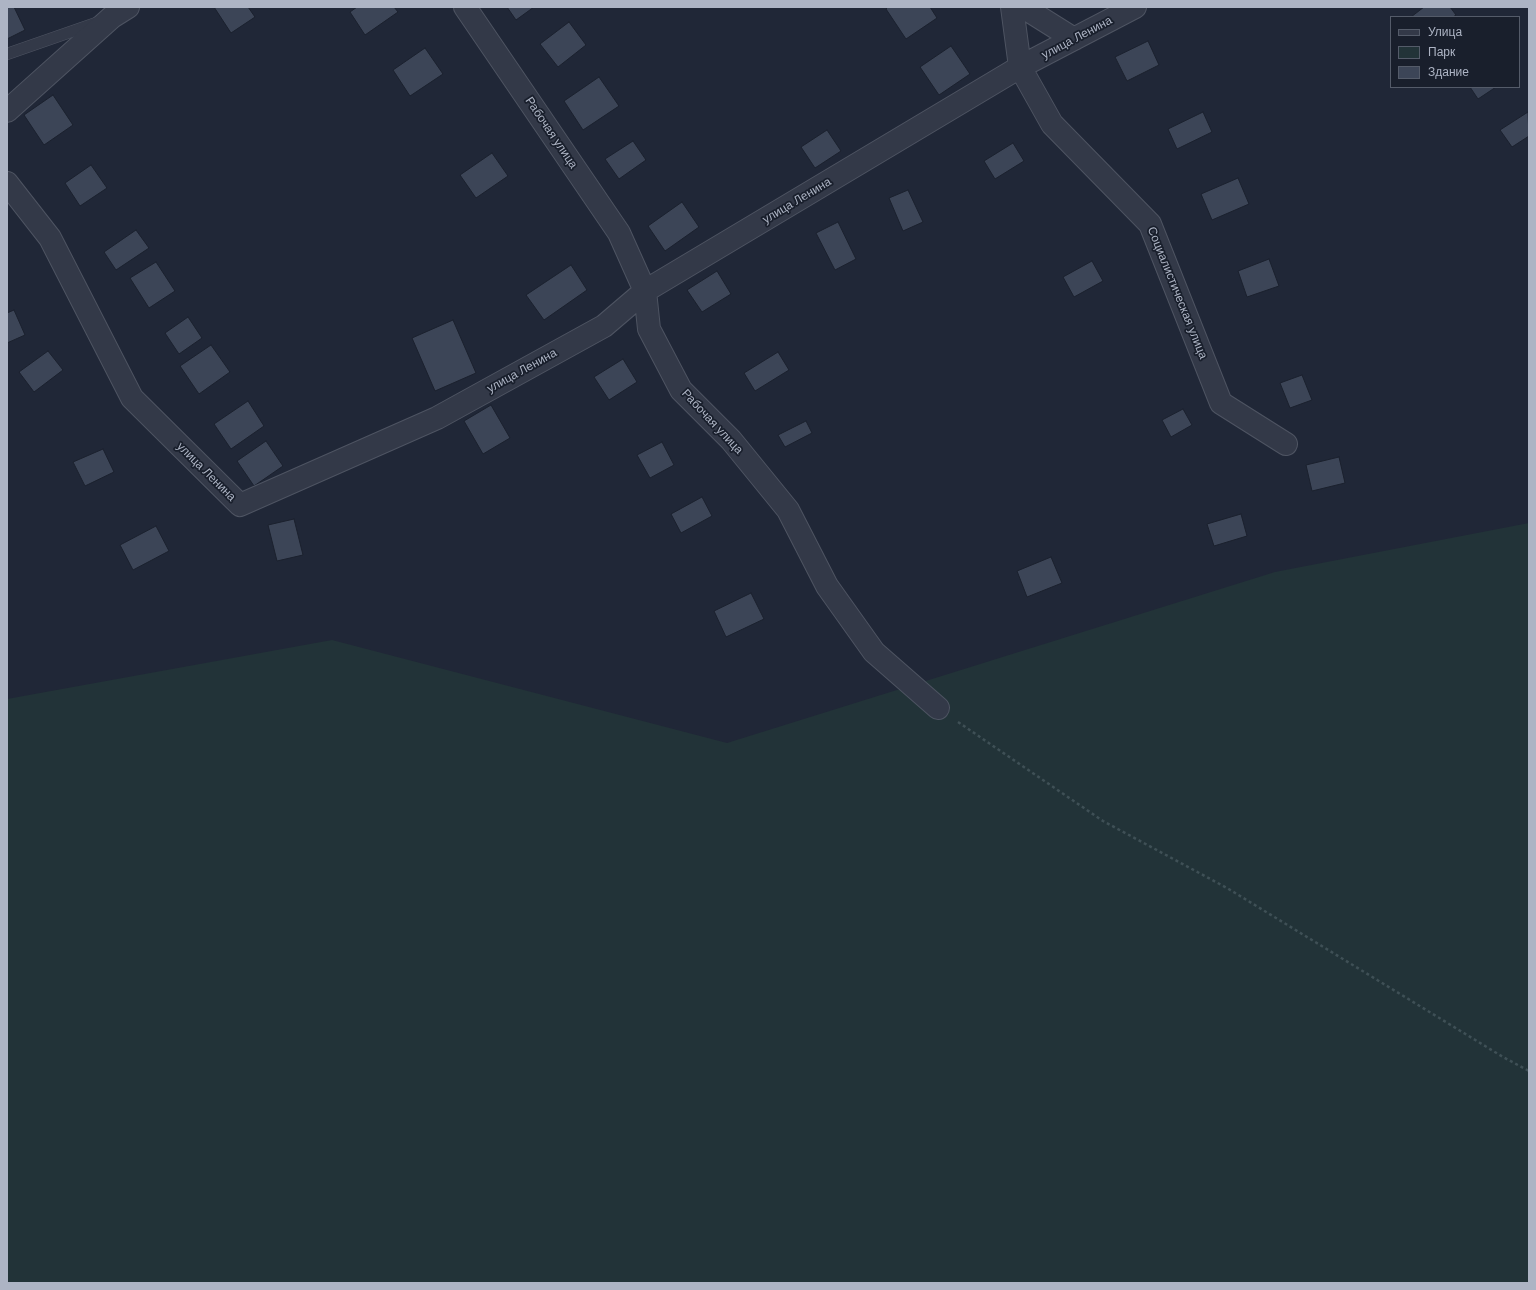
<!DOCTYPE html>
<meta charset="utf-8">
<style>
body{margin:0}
#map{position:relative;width:1536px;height:1290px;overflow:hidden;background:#202737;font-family:Helvetica,sans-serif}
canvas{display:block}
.frame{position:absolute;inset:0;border:8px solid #adb4c4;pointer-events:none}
.legend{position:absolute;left:1390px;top:16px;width:130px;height:72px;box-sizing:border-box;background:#191f2c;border:1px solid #545b69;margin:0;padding:5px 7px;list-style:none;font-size:12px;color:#adb4c4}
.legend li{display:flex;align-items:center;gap:8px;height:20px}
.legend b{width:20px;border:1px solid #545b69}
</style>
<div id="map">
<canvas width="1536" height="1290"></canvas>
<div class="frame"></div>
<ul class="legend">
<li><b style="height:5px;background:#333948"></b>Улица</li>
<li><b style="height:11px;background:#223338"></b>Парк</li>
<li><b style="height:11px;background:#3c4557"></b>Здание</li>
</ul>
</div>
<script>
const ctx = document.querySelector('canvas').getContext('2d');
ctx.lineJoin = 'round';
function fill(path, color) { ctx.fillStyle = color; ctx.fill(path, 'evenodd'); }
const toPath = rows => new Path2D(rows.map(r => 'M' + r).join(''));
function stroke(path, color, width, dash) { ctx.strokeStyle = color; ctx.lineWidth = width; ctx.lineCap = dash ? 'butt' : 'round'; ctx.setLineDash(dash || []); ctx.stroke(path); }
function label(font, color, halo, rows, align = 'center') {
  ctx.font = font + ' Helvetica,sans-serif'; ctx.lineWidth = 3.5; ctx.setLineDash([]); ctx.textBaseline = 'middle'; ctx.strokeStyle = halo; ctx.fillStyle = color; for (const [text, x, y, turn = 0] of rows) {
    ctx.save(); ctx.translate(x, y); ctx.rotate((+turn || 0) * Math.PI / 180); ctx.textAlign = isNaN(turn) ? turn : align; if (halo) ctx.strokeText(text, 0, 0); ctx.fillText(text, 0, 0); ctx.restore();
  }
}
fill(toPath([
 [1529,523,1529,1283,7,1283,7,699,332,640,727,743,1275,572]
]), '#223338');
const building = toPath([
 [9,7,14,7,25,30,7,39,7,8,9,7],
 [214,7,248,7,255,17,231,33,214,7],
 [357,7,394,7,398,12,365,35,350,12,357,7],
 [507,7,534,7,516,20,507,7],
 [888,7,930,7,937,18,906,39,886,9,888,7],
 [1424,7,1450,7,1456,15,1453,17,1411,17,1424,7],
 [569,22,586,45,558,67,540,44,569,22],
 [1148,41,1159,65,1127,81,1115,57,1148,41],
 [951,46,970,74,939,95,920,67,951,46],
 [425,48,443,74,410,96,393,70,425,48],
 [599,77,619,106,583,130,564,101,599,77],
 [1470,87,1496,87,1478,99,1470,87],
 [53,95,73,125,44,145,24,115,53,95],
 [1203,112,1212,132,1177,149,1168,129,1203,112],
 [1528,112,1529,136,1512,147,1500,130,1528,112],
 [827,130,841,151,815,168,801,147,827,130],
 [633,141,646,160,619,179,605,159,633,141],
 [1013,143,1024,161,995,179,984,161,1013,143],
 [492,153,508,176,476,198,460,175,492,153],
 [91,165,107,188,80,206,65,183,91,165],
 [1238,178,1249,204,1212,220,1201,194,1238,178],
 [908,190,923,222,903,231,889,198,908,190],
 [682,202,699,227,665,251,648,226,682,202],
 [838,222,856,259,835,270,816,233,838,222],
 [136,230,149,248,116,270,104,252,136,230],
 [1269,259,1279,286,1247,297,1238,271,1269,259],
 [1092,261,1103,281,1074,297,1063,277,1092,261],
 [156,262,175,291,149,308,130,278,156,262],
 [571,265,587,290,544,320,526,295,571,265],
 [717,271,731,294,702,312,687,290,717,271],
 [14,310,25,335,7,343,7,313,14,310],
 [188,317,202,338,179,354,165,333,188,317],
 [453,320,476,373,435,391,412,338,453,320],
 [211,345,230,372,199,394,180,366,211,345],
 [48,351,63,370,34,392,19,372,48,351],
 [778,352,789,370,755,391,744,373,778,352],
 [623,359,637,382,609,400,594,377,623,359],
 [1302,375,1312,400,1290,408,1280,383,1302,375],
 [248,401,264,426,231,449,214,424,248,401],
 [491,405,510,438,483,454,464,421,491,405],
 [1183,409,1192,425,1171,437,1162,420,1183,409],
 [806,421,812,433,785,447,778,435,806,421],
 [266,441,283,466,254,486,237,461,266,441],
 [662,442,674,465,650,478,637,455,662,442],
 [103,449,114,472,85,486,73,462,103,449],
 [1339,457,1345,483,1312,491,1306,465,1339,457],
 [702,497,712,516,681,533,671,514,702,497],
 [1241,514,1247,536,1214,546,1207,524,1241,514],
 [294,519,303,555,277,561,268,525,294,519],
 [156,526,169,551,133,570,120,545,156,526],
 [1051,557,1062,583,1027,597,1017,571,1051,557],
 [751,593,764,619,726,637,714,611,751,593]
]);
fill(building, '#3c4557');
stroke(building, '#1b212e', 1);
const lane = toPath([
 [7,54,99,22]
]);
const street = toPath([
 [465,7,619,233,645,291,649,329,681,390,731,440,788,510,827,586,874,652,938,708],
 [1012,7,1020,67,1052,124,1150,224,1221,403,1286,444],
 [1023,7,1074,39],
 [7,111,112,17,128,7],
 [7,183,50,238,132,398,240,505,437,418,604,326,645,291,1020,67,1135,7]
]);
stroke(lane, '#4e5462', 12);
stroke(street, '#4e5462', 24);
stroke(toPath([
 [958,722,1103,821,1227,888,1503,1057,1529,1071]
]), '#3f5056', 2.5, [3, 3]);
stroke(lane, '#333948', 11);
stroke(street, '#333948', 22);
label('12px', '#adb4c4', '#191f2c', [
 ["улица Ленина",1077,38,-28],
 ["Рабочая улица",551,133,56],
 ["улица Ленина",797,201,-31],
 ["Социалистическая улица",1177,293,68],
 ["улица Ленина",522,371,-29],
 ["Рабочая улица",712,422,47],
 ["улица Ленина",206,472,45]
]);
</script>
